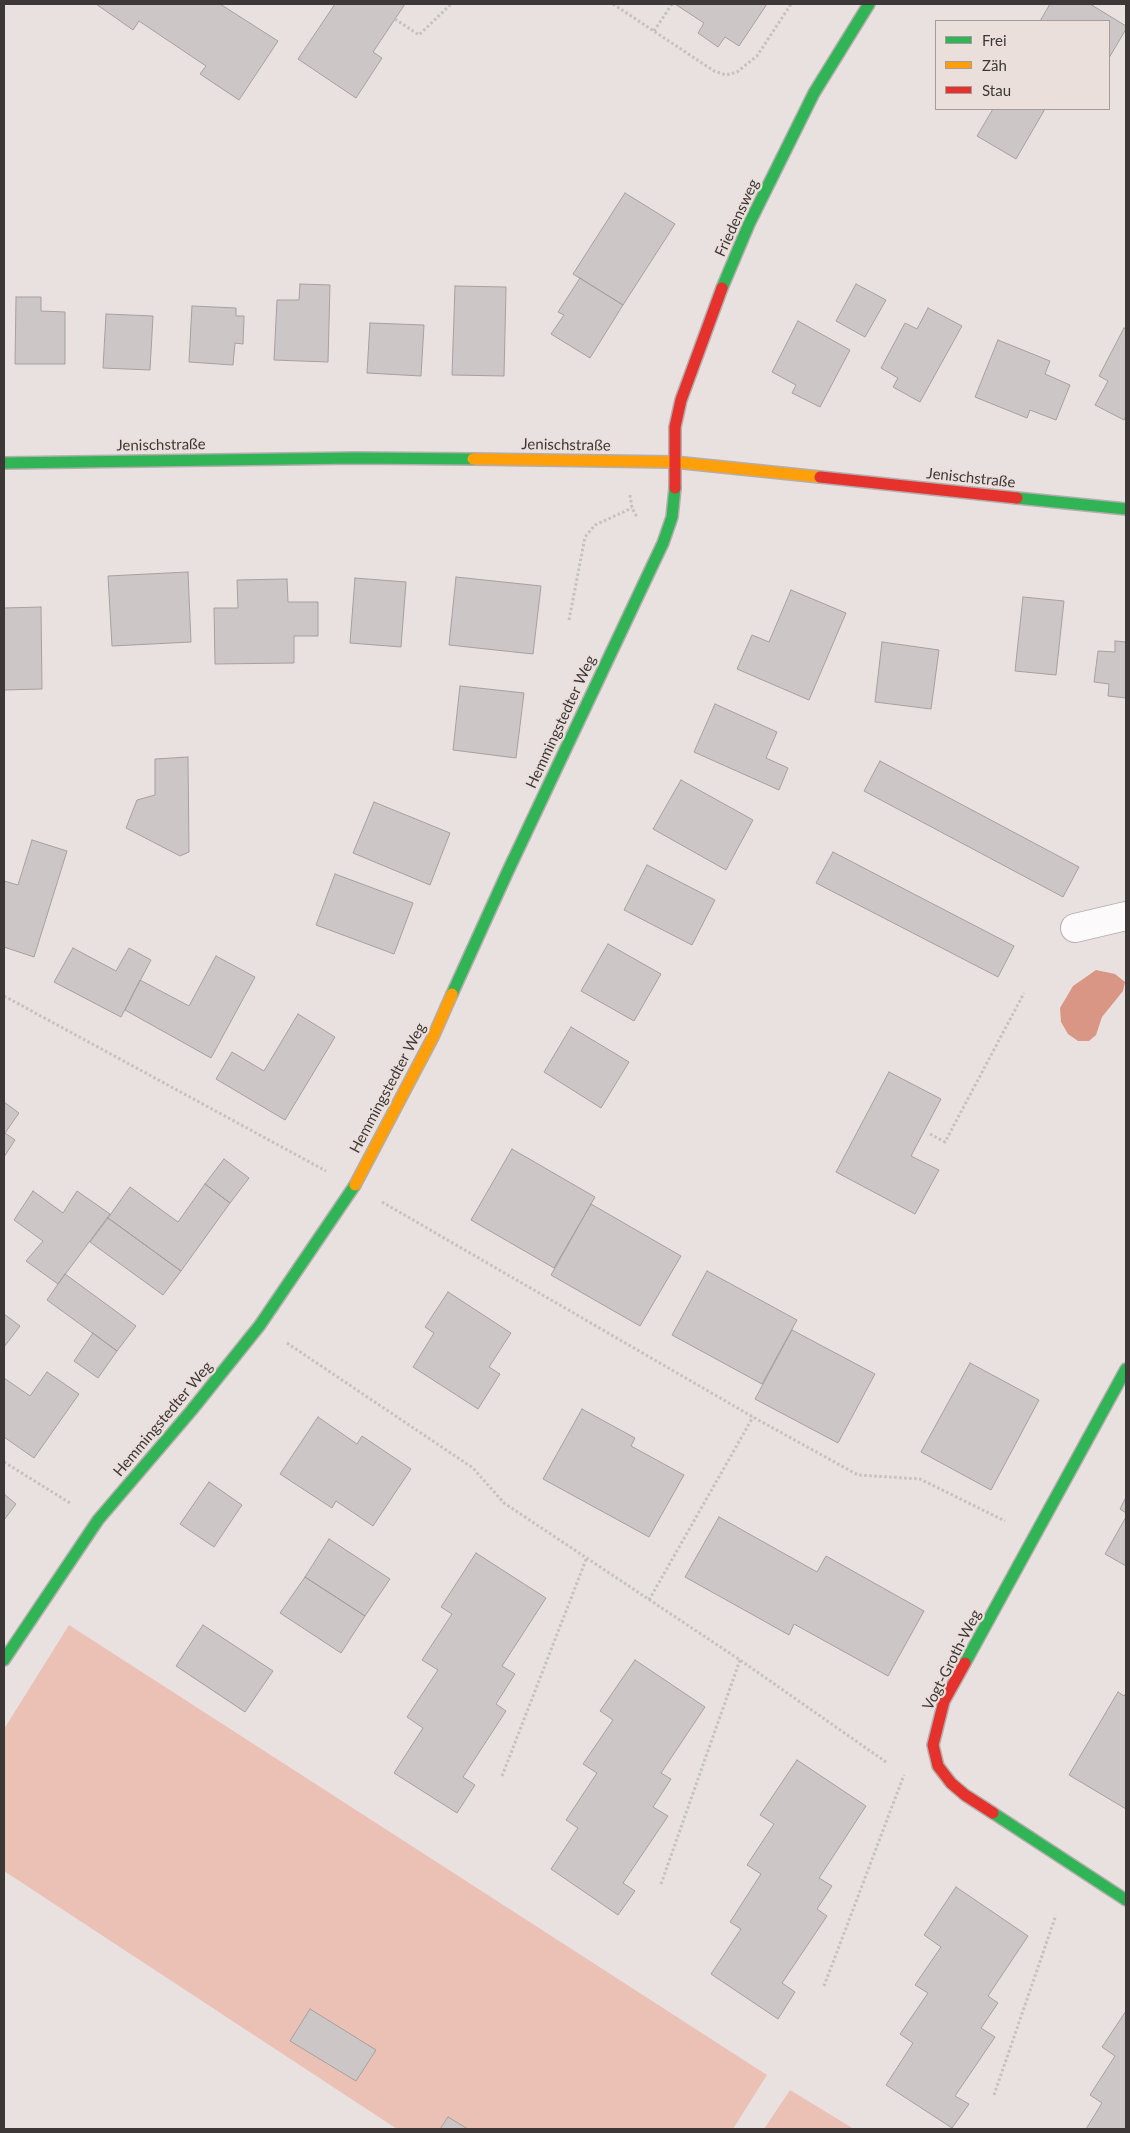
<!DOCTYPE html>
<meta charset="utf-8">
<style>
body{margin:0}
#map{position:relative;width:1130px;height:2133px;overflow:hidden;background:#e8e1e0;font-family:Lato,sans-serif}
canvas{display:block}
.frame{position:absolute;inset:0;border:5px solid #3d3837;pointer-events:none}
.legend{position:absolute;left:935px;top:20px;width:175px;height:90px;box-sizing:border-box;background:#ebdfdc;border:1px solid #a59c9a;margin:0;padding:6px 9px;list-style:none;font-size:15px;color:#3d3837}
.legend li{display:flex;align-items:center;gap:10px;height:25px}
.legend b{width:25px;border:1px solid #a59c9a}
</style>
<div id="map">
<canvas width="1130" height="2133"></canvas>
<div class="frame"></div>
<ul class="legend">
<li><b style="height:6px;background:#30b455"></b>Frei</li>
<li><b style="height:6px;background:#ff9f0a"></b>Zäh</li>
<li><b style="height:6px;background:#e5322d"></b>Stau</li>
</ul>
</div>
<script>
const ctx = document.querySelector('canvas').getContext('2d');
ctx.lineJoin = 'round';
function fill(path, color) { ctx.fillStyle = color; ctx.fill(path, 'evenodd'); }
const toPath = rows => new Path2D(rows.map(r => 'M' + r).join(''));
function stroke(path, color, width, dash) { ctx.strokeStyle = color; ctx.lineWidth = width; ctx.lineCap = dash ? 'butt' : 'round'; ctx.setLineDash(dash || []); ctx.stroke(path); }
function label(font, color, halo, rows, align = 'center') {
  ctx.font = font + ' Lato,sans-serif'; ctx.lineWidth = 4.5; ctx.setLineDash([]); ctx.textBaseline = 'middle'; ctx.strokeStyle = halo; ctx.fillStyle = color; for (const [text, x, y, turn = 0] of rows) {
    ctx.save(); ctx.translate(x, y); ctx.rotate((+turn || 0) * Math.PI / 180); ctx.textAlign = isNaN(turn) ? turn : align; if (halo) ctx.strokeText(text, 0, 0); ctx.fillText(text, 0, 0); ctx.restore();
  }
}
fill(toPath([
 [69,1625,767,2075,733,2129,397,2129,4,1871,4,1729],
 [790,2090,854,2129,764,2129]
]), '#ecc1b5');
fill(toPath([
 [1096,970,1115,974,1125,982,1123,991,1102,1017,1096,1035,1089,1041,1078,1041,1068,1034,1061,1022,1060,1008,1073,986]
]), '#d99684');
const building = toPath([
 [96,4,220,4,278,41,239,100,200,74,206,66,139,21,133,30,96,4],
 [335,4,405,4,373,52,382,58,356,98,298,59,335,4],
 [675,4,767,4,739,46,725,37,718,47,698,33,704,23,675,4],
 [1050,4,1090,4,1126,26,1126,29,1109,58,1109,21,1040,21,1050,4],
 [993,109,1045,109,1016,159,977,136,993,109],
 [625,193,675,224,623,305,573,274,625,193],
 [580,278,623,305,590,358,551,334,564,315,558,312,580,278],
 [300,284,330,285,328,362,274,360,277,300,299,300,300,284],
 [856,284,886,300,865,337,836,321,856,284],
 [455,286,506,287,504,376,452,375,455,286],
 [16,297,41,297,41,311,65,312,65,364,15,364,16,297],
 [192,306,236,308,236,316,244,316,243,344,235,343,233,365,189,362,192,306],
 [928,308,962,326,920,402,893,387,898,378,881,368,905,323,917,329,928,308],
 [106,314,153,316,150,370,103,368,106,314],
 [798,321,850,350,820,407,792,393,796,385,772,372,798,321],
 [370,323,424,325,421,376,367,373,370,323],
 [1124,328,1126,329,1126,416,1124,420,1095,405,1108,381,1099,376,1124,328],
 [998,340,1050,361,1045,374,1070,385,1056,420,1030,410,1027,418,975,397,998,340],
 [188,572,191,642,112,646,108,576,188,572],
 [456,577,541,586,533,654,449,645,456,577],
 [355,578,406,582,401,647,350,643,355,578],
 [287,579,288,602,318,602,318,636,294,636,294,663,215,664,214,608,238,608,237,580,287,579],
 [791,590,846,613,809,700,737,669,752,635,769,642,791,590],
 [1023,597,1064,601,1056,675,1015,671,1023,597],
 [41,607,42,689,4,690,4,608,41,607],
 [1115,641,1126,642,1126,698,1108,696,1109,684,1094,682,1098,651,1115,652,1115,641],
 [882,642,939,650,931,709,875,702,882,642],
 [460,686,524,693,516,758,453,750,460,686],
 [715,704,777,732,766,758,788,768,779,790,694,752,715,704],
 [188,757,189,852,180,856,126,828,137,800,155,795,155,759,188,757],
 [880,761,1079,867,1063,897,864,791,880,761],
 [681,780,753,820,726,870,653,829,681,780],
 [374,802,450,833,430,885,353,853,374,802],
 [32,840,67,851,34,957,4,947,4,881,18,885,32,840],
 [833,852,1014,946,998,977,816,883,833,852],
 [647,865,715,900,692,945,624,910,647,865],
 [335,874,413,903,394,954,316,925,335,874],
 [608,944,661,974,634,1021,581,991,608,944],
 [73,948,116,971,129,948,151,960,121,1017,54,982,73,948],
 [216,956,255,977,211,1058,125,1010,140,980,189,1006,216,956],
 [298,1014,335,1037,285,1120,216,1079,232,1052,264,1071,298,1014],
 [571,1027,629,1062,601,1108,544,1072,571,1027],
 [889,1072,941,1099,911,1156,939,1170,915,1214,836,1172,889,1072],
 [4,1102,19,1113,5,1133,15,1140,4,1157,4,1102],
 [512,1149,595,1197,554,1268,471,1220,512,1149],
 [224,1159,249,1178,230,1203,205,1184,224,1159],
 [205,1184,230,1203,181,1271,108,1218,130,1187,178,1222,205,1184],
 [33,1191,63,1213,77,1191,110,1214,58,1284,26,1261,43,1241,14,1220,33,1191],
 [591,1204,681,1256,640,1326,551,1275,591,1204],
 [108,1218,181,1271,163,1295,90,1242,108,1218],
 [707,1271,797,1320,762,1384,672,1335,707,1271],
 [65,1274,136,1326,117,1351,47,1300,65,1274],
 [448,1292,511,1333,489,1367,500,1374,478,1409,413,1367,434,1333,425,1327,448,1292],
 [4,1314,20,1326,4,1347,4,1314],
 [792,1330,875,1374,838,1443,755,1399,792,1330],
 [93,1333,117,1351,98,1378,74,1361,93,1333],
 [970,1363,1039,1400,991,1490,921,1452,970,1363],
 [47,1372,79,1394,34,1458,4,1437,4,1378,30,1396,47,1372],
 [582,1409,635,1438,631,1446,684,1475,649,1537,543,1479,582,1409],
 [318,1417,357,1444,362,1436,411,1469,373,1526,336,1501,332,1508,280,1474,318,1417],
 [209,1482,242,1505,214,1547,180,1524,209,1482],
 [4,1494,16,1504,4,1520,4,1494],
 [1126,1497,1126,1513,1120,1509,1126,1497],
 [719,1517,817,1572,826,1556,924,1611,888,1676,794,1624,789,1635,685,1577,719,1517],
 [1126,1517,1126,1566,1105,1554,1126,1517],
 [329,1539,390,1579,365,1616,305,1577,329,1539],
 [476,1553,546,1598,502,1666,515,1674,496,1704,506,1711,463,1777,475,1785,457,1813,394,1773,423,1728,407,1717,438,1670,422,1660,452,1614,441,1607,476,1553],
 [305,1577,365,1616,341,1653,280,1613,305,1577],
 [203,1625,273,1671,245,1712,176,1666,203,1625],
 [635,1660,705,1707,661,1773,671,1779,653,1807,668,1816,623,1883,635,1891,618,1915,551,1869,578,1828,566,1820,597,1773,583,1764,613,1720,600,1711,635,1660],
 [1118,1692,1124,1696,1126,1693,1126,1809,1069,1775,1118,1692],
 [797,1760,866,1806,819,1878,832,1886,817,1909,827,1916,782,1983,795,1992,778,2019,711,1974,741,1929,730,1922,761,1874,747,1865,774,1824,760,1815,797,1760],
 [956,1887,1028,1936,988,1996,998,2003,981,2028,995,2037,955,2096,969,2104,952,2128,886,2085,913,2043,900,2034,928,1993,915,1985,941,1947,924,1935,956,1887],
 [310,2009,376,2050,356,2081,290,2041,310,2009],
 [1126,2011,1126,2129,1086,2129,1102,2103,1090,2095,1115,2056,1102,2047,1126,2011],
 [448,2117,468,2129,440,2129,448,2117]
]);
fill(building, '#ccc7c6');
stroke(building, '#a5a09f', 1);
const street = toPath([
 [1075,928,1126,916]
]);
const fast = toPath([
 [722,288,749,224,814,93,869,4],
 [4,463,355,458,473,459],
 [1017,498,1126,509],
 [452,994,507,873,663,543,672,517,675,488],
 [4,1660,98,1520,191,1411,260,1325,355,1185],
 [965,1663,1126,1369],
 [993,1813,1126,1900]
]);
const slow = toPath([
 [473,459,674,462,820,477],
 [355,1185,433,1037,452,994]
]);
const jam = toPath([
 [820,477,1017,498],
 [675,488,675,427,681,400,722,288],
 [965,1663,944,1701,933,1745,938,1766,951,1783,965,1795,993,1813]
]);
stroke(street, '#b3aead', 30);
stroke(fast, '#b3aead', 14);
stroke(slow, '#b3aead', 14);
stroke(jam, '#b3aead', 14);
stroke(toPath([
 [613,4,714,71,726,75,737,72,757,56,791,4],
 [395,19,419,35,451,4],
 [654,31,672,4],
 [630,495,632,508,637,517],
 [569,620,585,537,595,525,632,508],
 [4,996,326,1171],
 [930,1134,945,1142,1024,993],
 [382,1202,753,1417,858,1475,920,1479,1005,1521],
 [287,1343,473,1468,504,1503,740,1660,886,1762],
 [4,1462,70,1503],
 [649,1600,753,1417],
 [502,1776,587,1557],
 [661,1884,740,1660],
 [824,1986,904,1775],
 [994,2095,1056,1915]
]), '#c4c1c0', 3, [2.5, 2.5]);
stroke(street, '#fcfafa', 28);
stroke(fast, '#30b455', 11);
stroke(slow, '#ff9f0a', 11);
stroke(jam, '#e5322d', 11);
label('15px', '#3d3837', '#ebdfdc', [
 ["Friedensweg",737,218,-65],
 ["Jenischstraße",161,445,-1],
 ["Jenischstraße",566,445,1],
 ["Jenischstraße",971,478,6],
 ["Hemmingstedter Weg",561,722,-65],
 ["Hemmingstedter Weg",388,1088,-62],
 ["Hemmingstedter Weg",163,1419,-50],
 ["Vogt-Groth-Weg",952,1660,-63]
]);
</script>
